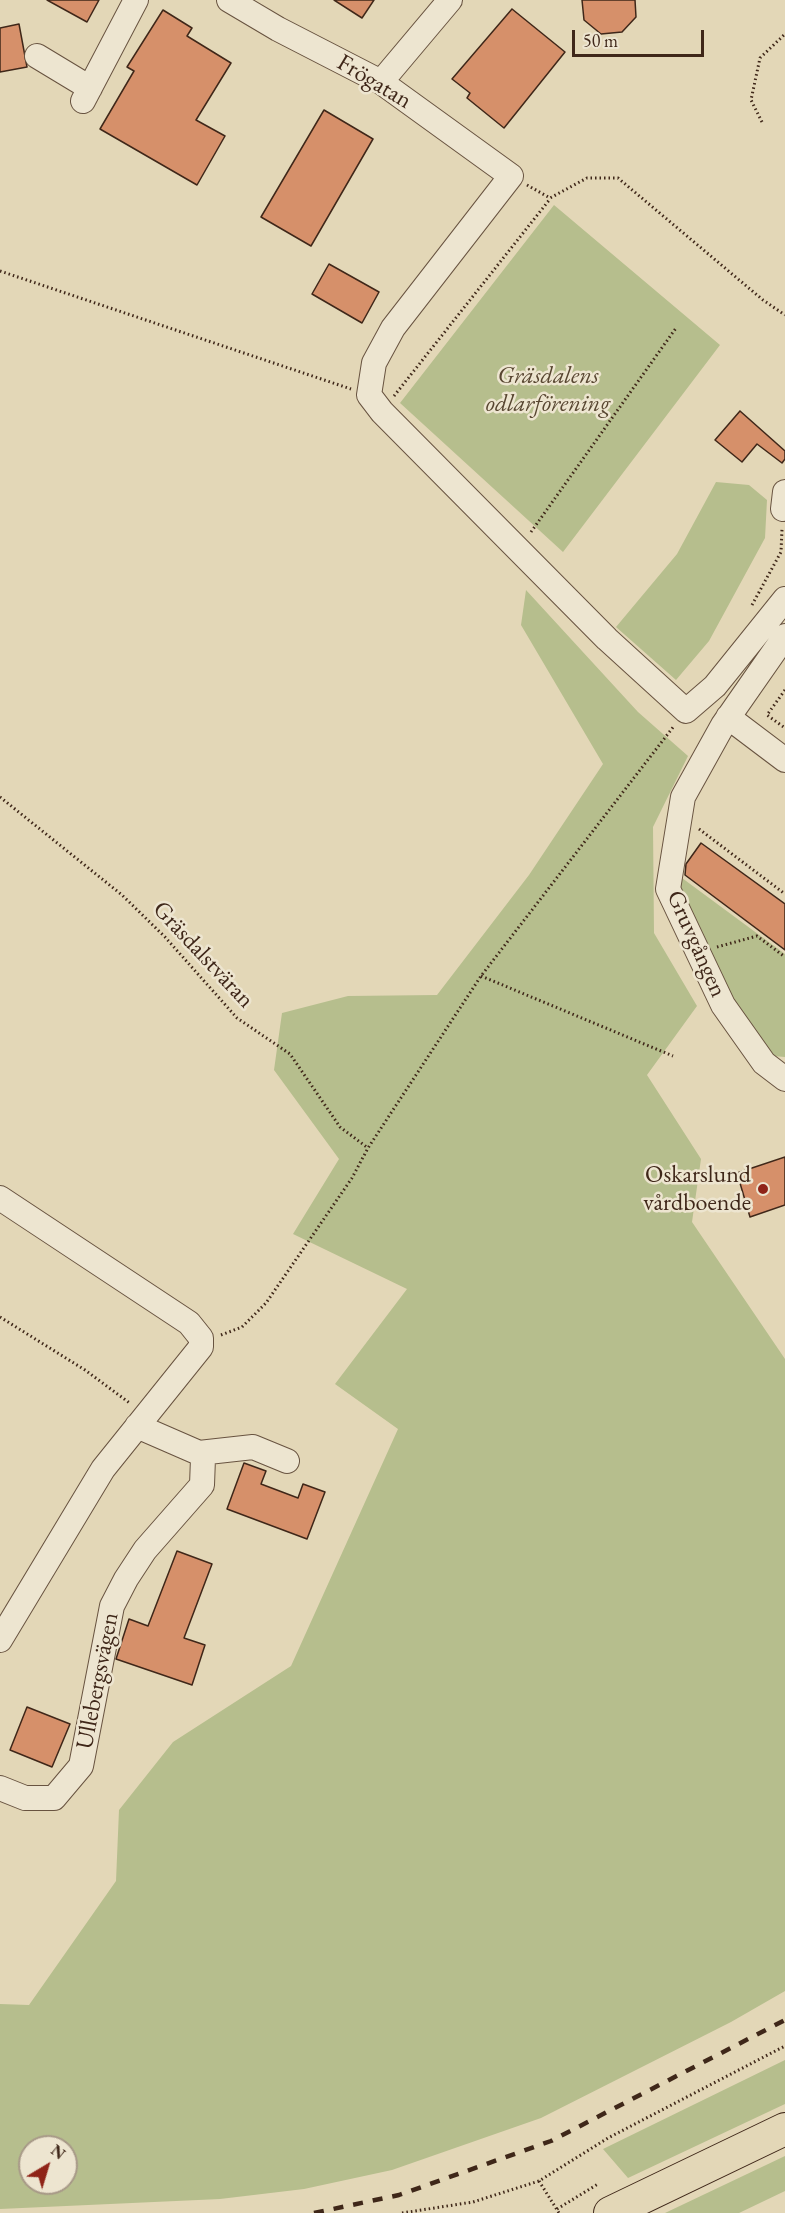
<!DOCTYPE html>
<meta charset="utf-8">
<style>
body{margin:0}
#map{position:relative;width:785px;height:2213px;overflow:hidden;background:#e3d7b7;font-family:"EB Garamond",serif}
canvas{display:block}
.north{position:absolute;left:18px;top:2135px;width:60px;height:60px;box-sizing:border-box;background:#ede5d0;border:2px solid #a79987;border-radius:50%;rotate:38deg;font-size:16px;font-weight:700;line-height:24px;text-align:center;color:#3f2719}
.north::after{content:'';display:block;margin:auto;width:21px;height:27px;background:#8f2418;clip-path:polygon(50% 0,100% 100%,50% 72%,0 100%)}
.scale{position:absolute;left:572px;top:30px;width:132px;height:27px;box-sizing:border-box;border:3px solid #3f2719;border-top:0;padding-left:8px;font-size:18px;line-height:21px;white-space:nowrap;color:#3f2719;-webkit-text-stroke:4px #ede5d0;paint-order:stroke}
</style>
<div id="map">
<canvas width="785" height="2213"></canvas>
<div class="north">N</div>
<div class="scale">50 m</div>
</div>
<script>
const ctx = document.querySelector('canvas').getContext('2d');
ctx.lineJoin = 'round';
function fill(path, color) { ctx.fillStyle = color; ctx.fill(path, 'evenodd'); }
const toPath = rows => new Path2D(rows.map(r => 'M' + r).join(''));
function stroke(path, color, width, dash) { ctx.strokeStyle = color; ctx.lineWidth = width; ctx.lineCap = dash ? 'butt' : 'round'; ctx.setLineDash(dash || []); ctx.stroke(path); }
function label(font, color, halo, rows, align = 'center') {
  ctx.font = font + ' "EB Garamond",serif'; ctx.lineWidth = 5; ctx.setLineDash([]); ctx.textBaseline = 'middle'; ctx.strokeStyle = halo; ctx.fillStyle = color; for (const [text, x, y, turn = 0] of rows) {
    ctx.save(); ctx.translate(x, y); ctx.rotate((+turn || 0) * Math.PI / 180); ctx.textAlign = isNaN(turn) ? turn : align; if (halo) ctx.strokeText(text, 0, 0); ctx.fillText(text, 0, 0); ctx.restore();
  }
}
fill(toPath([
 [554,205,720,345,563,552,400,403],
 [716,482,749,485,767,500,765,538,709,641,676,680,616,627,677,554],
 [526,590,638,712,688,756,653,827,654,933,697,1006,647,1075,701,1159,692,1222,785,1359,785,1991,731,2022,541,2118,392,2170,304,2189,220,2199,0,2209,0,2004,29,2005,116,1881,119,1810,173,1742,291,1666,398,1429,335,1384,407,1289,293,1234,339,1159,274,1070,282,1013,348,996,437,995,529,875,603,764,521,625],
 [30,2147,66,2147,66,2183,30,2183],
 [682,878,785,954,785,1057,773,1056,732,1008,674,892],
 [785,2060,785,2104,628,2178,603,2149],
 [785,2156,785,2191,739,2213,665,2213]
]), '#b6be8d');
const building = toPath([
 [47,0,99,0,87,22,47,0],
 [334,0,374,0,362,18,334,0],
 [582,0,635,0,636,17,622,32,601,34,584,20,582,0],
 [512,9,565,52,504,128,467,98,470,93,452,79,512,9],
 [163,10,192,28,187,36,231,63,196,120,225,136,197,185,100,129,134,71,127,67,163,10],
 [19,24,27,67,0,72,0,28,19,24],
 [324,110,373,139,311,246,261,217,324,110],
 [329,264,379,292,362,323,312,294,329,264],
 [740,411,785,451,785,459,782,463,757,444,742,462,715,440,740,411],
 [701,843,785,904,785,950,685,875,686,864,701,843],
 [785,1157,785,1205,750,1217,737,1173,785,1157],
 [244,1463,266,1471,261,1484,298,1498,303,1484,325,1492,307,1539,227,1509,244,1463],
 [177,1551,212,1564,184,1638,205,1645,192,1685,116,1659,129,1619,148,1626,177,1551],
 [27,1707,70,1724,52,1767,10,1750,27,1707]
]);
fill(building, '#d6906a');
stroke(building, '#3f2719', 1.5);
const minor = toPath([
 [229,0,278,29,381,82,511,176,393,328,374,363,369,395,382,412,607,639,686,711,715,686,785,599],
 [37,56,90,88],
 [381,82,450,0],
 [83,101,136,0],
 [783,509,785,492],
 [785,636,723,725,683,797,668,889,723,1005,764,1063,785,1079],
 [728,717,785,760],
 [0,1198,189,1323,201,1338,201,1347,103,1469,0,1640],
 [199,1453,253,1447,287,1461],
 [0,1788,25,1798,54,1798,81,1766,112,1606,126,1579,145,1550,202,1485,203,1458,199,1453,137,1426]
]);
const major = toPath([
 [610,2213,785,2129]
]);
stroke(minor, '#685340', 26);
stroke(major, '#3f2719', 34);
stroke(toPath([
 [762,122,751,100,760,58,785,34],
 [527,185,550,198,587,178,618,178,763,300,785,315],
 [0,271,351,389],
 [394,396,550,199],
 [531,532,676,328],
 [752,605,781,552,782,529],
 [785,690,767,715,785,728],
 [0,797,122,895,165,937,237,1018,290,1054,340,1127,368,1148],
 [699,829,785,894],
 [717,947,757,936,785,957],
 [481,976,673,1056],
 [0,1317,85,1370,131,1404],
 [221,1335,242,1327,266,1303,352,1178,368,1148,481,976,674,726],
 [539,2181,559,2213],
 [557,2209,598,2184],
 [402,2213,473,2202,539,2181,608,2138,785,2046]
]), '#3f2719', 3, [1.5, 3]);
stroke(minor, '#ede5d0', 24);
stroke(major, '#e3d7b7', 32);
stroke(toPath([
 [314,2213,399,2195,551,2141,785,2020]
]), '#3f2719', 4.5, [10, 10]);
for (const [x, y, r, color] of [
 [763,1189,6,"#8f2418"]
]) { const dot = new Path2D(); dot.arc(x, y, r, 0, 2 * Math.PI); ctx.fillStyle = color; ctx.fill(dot); stroke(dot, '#ede5d0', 2); }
label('24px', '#3f2719', '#ede5d0', [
 ["Frögatan",374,82,31],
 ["Gruvgången",696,944,66],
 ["Gräsdalstväran",203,955,47],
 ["Ullebergsvägen",98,1681,-79]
]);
label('italic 24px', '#574530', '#ede5d0', [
 ["Gräsdalens",548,376],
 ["odlarförening",548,404]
]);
label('24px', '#3f2719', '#ede5d0', [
 ["Oskarslund",751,1175],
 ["vårdboende",751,1203]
], 'right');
</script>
